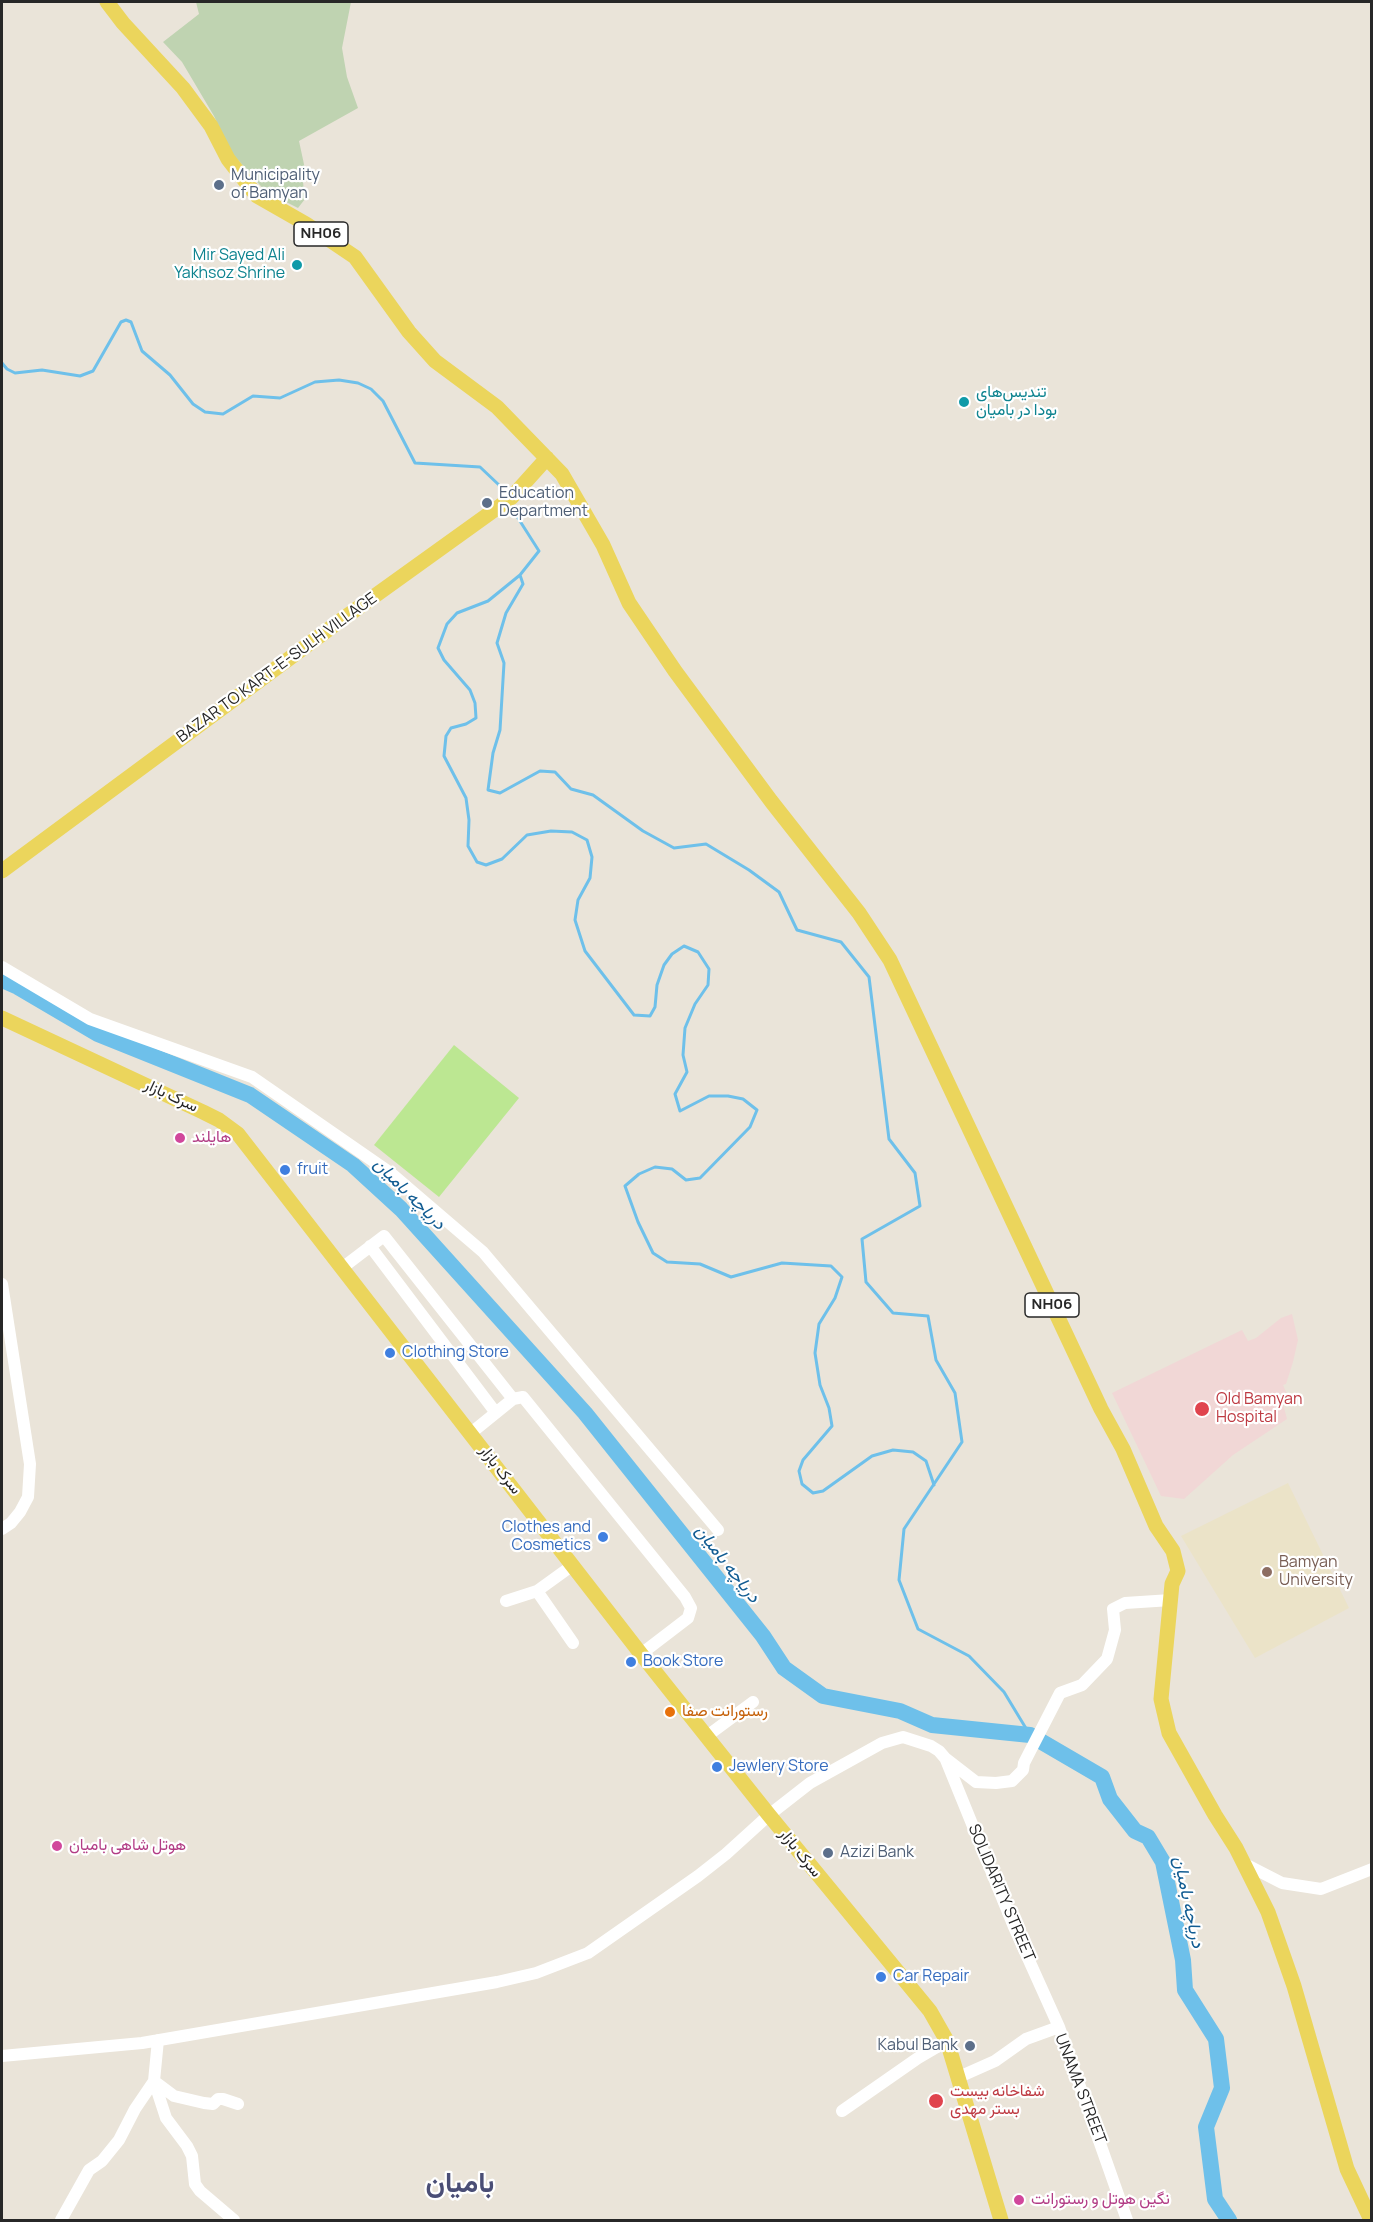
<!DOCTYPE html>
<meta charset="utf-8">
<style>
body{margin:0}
#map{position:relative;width:1373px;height:2222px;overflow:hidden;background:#eae4d9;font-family:Manrope,sans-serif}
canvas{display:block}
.frame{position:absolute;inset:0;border:3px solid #272727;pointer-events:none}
</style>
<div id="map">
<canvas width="1373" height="2222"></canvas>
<div class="frame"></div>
</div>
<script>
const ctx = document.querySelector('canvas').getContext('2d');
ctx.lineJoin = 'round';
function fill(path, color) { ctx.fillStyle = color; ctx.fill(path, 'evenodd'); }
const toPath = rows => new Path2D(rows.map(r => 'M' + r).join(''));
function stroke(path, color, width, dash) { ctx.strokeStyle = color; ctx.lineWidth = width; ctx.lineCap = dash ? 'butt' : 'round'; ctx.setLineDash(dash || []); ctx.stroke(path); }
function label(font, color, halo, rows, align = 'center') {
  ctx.font = font + ' Manrope,Vazirmatn,sans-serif'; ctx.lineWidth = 4.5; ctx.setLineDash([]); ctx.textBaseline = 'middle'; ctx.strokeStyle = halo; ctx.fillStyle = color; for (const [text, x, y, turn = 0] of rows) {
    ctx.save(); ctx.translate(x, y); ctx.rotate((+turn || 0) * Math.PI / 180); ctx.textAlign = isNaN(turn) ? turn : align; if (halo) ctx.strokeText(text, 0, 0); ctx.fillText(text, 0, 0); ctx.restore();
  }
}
fill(toPath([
 [1288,1483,1349,1608,1255,1658,1181,1536]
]), '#ebe3c8');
fill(toPath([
 [1292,1314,1298,1340,1293,1362,1286,1384,1283,1385,1287,1394,1282,1400,1287,1419,1233,1455,1184,1499,1161,1496,1112,1393,1242,1330,1248,1341,1256,1338,1281,1318]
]), '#f1d7d6');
fill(toPath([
 [196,2,351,2,342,48,347,77,358,108,299,141,305,169,303,182,305,199,298,208,266,192,231,152,214,116,182,62,163,42,199,14]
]), '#bfd3b1');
fill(toPath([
 [454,1045,519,1098,439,1197,374,1145]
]), '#bce792');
stroke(toPath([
 [2,363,7,369,15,373,42,370,80,376,93,371,121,322,126,320,131,322,142,351,170,375,193,404,205,412,223,414,253,396,280,398,315,382,339,380,358,383,371,389,383,401,415,463,480,467,499,485,502,495],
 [511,507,539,551,520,575,523,584,506,613,497,643,504,663,500,730,493,753,488,790,500,793,540,771,555,772,571,789,593,795,643,831,674,848,706,844,749,870,779,892,797,930,841,942,869,977,889,1139,915,1173,920,1206,862,1239,866,1282,893,1313,928,1316,936,1360,955,1393,962,1442,904,1529,899,1580,918,1629,969,1656,1004,1692,1030,1735],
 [520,575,488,601,457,613,447,624,438,648,444,660,470,690,475,703,476,718,466,724,451,728,446,736,444,756,466,798,469,820,468,846,477,862,486,865,502,859,527,835,551,831,572,832,587,840,592,857,590,878,578,900,575,920,585,951,634,1015,650,1016,655,1007,657,985,664,965,672,954,684,946,698,952,709,969,708,985,695,1004,685,1028,683,1055,687,1072,675,1094,680,1111,709,1096,728,1096,743,1099,757,1110,750,1127,700,1178,686,1180,672,1169,655,1167,639,1174,625,1186,638,1222,653,1253,667,1262,700,1264,731,1277,782,1263,831,1266,842,1277,835,1298,819,1324,815,1353,820,1385,829,1408,832,1426,803,1460,799,1471,802,1484,813,1493,823,1491,872,1456,893,1450,913,1452,926,1461,934,1485]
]), '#6ec0ea', 3);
stroke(toPath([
 [2,980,18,987,98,1034,250,1095,353,1165,401,1209,585,1413,763,1636,784,1668,823,1696,900,1711,932,1725,1030,1735,1102,1777,1110,1799,1135,1831,1148,1837,1163,1862,1183,1960,1185,1990,1216,2039,1222,2088,1206,2127,1215,2199,1229,2220]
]), '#6ec0ea', 16);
stroke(toPath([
 [2,967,90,1019,252,1077,392,1174,483,1252,718,1530],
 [370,1246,496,1413],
 [342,1268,384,1236,513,1399],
 [2,1284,30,1464,28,1497,20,1512,11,1523,2,1529],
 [471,1433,513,1399,523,1397,685,1597,691,1608,688,1618,641,1654],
 [506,1601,537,1591],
 [573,1643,537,1591,573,1565],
 [707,1736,753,1702],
 [946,1760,1014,1927,1059,2027],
 [1245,1864,1282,1883,1321,1889,1372,1869],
 [2,2056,142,2043,497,1982,536,1973,588,1953,698,1876,726,1854,769,1815,810,1783,882,1743,903,1737,931,1746,939,1751,945,1758,976,1782,996,1783,1012,1781,1023,1770,1024,1763,1060,1693,1082,1685,1107,1659,1115,1630,1113,1609,1125,1603,1171,1600],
 [959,2077,995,2061,1026,2039,1059,2027,1127,2220],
 [154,2081,166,2118,187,2146,192,2156,195,2184,200,2191,234,2220],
 [154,2081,174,2096,204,2103,213,2104,218,2099,223,2099,238,2104],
 [842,2111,918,2058,947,2041],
 [61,2220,89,2170,102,2161,119,2140,135,2109,154,2081,158,2040]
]), '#fff', 12);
stroke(toPath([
 [107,2,123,23,183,88,211,126,228,159,257,196,306,224,355,257,409,332,435,361,497,407,562,474,603,545,629,603,675,671,771,801,859,913,890,960,1101,1409,1123,1449,1156,1526,1173,1551,1178,1571,1172,1584,1161,1699,1169,1733,1215,1815,1236,1848,1268,1912,1294,1986,1347,2169,1371,2220],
 [2,871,344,618,511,498,547,458],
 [2,1018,203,1112,219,1120,238,1134,641,1654,769,1815,930,2011,947,2041,1001,2220]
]), '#ebd55c', 15);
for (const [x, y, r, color] of [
 [219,185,6,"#5c6f8a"],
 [297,265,6,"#0f9aa8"],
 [964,402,6,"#0f9aa8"],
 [487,503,6,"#5c6f8a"],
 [180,1138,6,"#d1479c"],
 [285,1170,6,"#3f7fe0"],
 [390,1353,6,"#3f7fe0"],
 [1202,1409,8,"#e0444e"],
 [603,1537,6,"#3f7fe0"],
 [1267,1572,6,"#8d6e63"],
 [631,1662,6,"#3f7fe0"],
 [670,1712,6,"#e8710a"],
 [717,1767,6,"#3f7fe0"],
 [57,1846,6,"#d1479c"],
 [828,1853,6,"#5c6f8a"],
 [881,1977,6,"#3f7fe0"],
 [970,2046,6,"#5c6f8a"],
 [936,2101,8,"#e0444e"],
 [1019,2200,6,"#d1479c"]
]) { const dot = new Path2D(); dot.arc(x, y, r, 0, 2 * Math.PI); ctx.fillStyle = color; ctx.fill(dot); stroke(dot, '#fff', 2); }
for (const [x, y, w] of [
 [321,234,54],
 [1052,1305,54]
]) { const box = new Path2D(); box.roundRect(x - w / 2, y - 12, w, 24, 4.5); ctx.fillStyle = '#fff'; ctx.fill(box); stroke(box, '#272727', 1.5); }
label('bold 15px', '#272727', null, [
 ["NH06",321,234],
 ["NH06",1052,1305]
]);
label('16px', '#4e5e75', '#fff', [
 ["Municipality",231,176],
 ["of Bamyan",231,194],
 ["Education",499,494],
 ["Department",499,512],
 ["Azizi Bank",840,1853],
 ["Kabul Bank",958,2046,"right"]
], 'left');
label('16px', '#0d838f', '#fff', [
 ["Mir Sayed Ali",285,256],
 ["Yakhsoz Shrine",285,274],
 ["تندیس‌های",976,393,"left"],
 ["بودا در بامیان",976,411,"left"]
], 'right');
label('16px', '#272727', '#fff', [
 ["BAZAR TO KART-E-SULH VILLAGE",277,668,-36],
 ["سرک بازار",171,1096,25],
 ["سرک بازار",500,1470,52],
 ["سرک بازار",800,1853,51],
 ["SOLIDARITY STREET",1001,1893,67],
 ["UNAMA STREET",1080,2089,69]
]);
label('16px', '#b23c85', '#fff', [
 ["هایلند",192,1138],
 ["هوتل شاهی بامیان",69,1846],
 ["نگین هوتل و رستورانت",1031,2200]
], 'left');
label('16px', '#366cbe', '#fff', [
 ["fruit",297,1170],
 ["Clothing Store",402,1353],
 ["Clothes and",591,1528,"right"],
 ["Cosmetics",591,1546,"right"],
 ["Book Store",643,1662],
 ["Jewlery Store",729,1767],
 ["Car Repair",893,1977]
], 'left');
label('16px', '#be3a42', '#fff', [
 ["Old Bamyan",1216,1400],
 ["Hospital",1216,1418],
 ["شفاخانه بیست",950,2092],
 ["بستر مهدی",950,2110]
], 'left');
label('16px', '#785e54', '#fff', [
 ["Bamyan",1279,1563],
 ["University",1279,1581]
], 'left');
label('16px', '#c56008', '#fff', [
 ["رستورانت صفا",682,1712]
], 'left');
label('italic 18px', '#115c92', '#fff', [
 ["دریاچه بامیان",409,1194,45],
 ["دریاچه بامیان",727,1564,52],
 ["دریاچه بامیان",1188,1902,78]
]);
label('bold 28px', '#4a4e76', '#fff', [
 ["بامیان",460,2184]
]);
</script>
